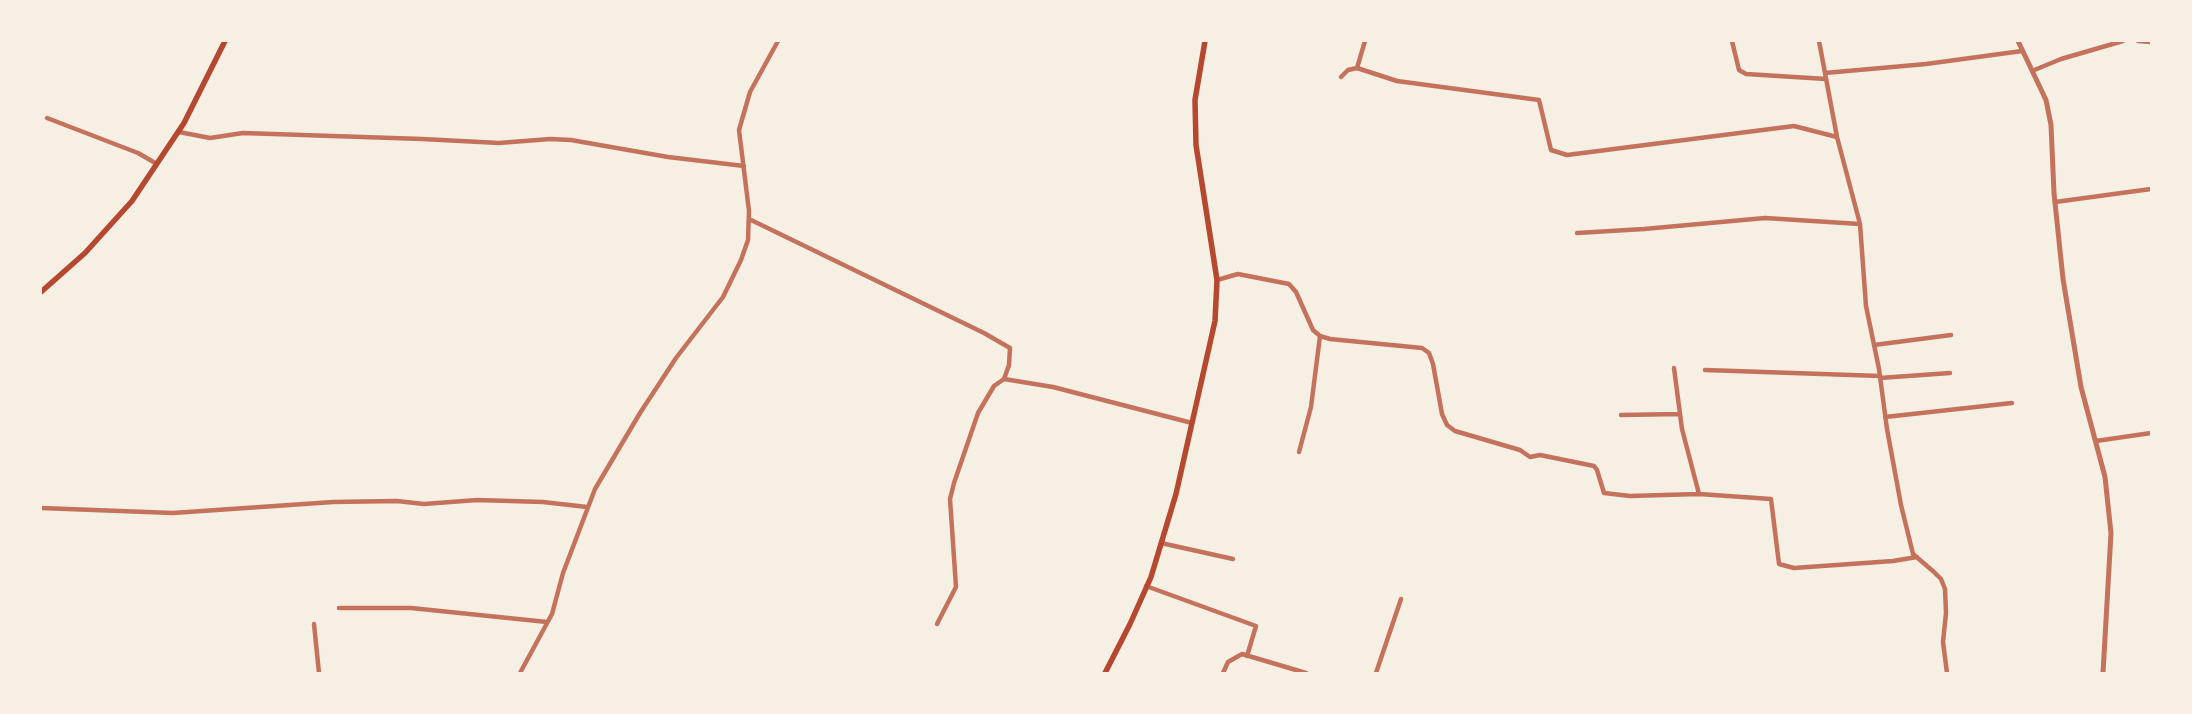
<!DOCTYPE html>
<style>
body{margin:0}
#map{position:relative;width:2192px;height:714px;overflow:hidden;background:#f6efe4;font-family:Lora,serif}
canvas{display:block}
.frame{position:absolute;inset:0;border:42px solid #f6efe4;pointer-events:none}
</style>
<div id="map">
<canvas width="2192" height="714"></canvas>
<div class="frame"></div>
</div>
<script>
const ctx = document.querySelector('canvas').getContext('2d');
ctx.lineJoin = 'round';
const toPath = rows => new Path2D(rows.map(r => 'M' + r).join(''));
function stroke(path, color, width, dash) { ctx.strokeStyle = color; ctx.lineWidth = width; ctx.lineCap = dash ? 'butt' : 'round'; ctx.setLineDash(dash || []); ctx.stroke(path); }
stroke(toPath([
 [1732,41,1739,70,1746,74,1826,79],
 [1819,41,1837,137,1860,224,1866,306,1879,369,1887,429,1901,505,1913,554,1934,572,1941,579,1945,589,1946,613,1943,642,1947,673],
 [2138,41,2151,42],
 [1357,68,1365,41],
 [2032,71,2061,59,2123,41],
 [1825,73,1926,64,2022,51],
 [1341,77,1348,70,1357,68,1397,81,1539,100,1551,150,1567,155,1794,126,1837,137],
 [47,118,138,153,157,164],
 [179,132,210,138,243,133,422,139,499,143,550,139,571,140,668,157,744,166],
 [2055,202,2151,189],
 [749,219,984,333,1010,348,1009,365,1004,379,994,386,978,413,954,483,950,499,956,587,937,624],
 [1577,233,1644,229,1765,218,1860,224],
 [1217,280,1238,274,1289,284,1296,292,1313,330,1320,336,1330,339,1422,348,1429,353,1433,364,1442,414,1447,425,1455,431,1520,450,1530,457,1540,455,1594,466,1597,470,1604,493,1630,496,1699,494],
 [1874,345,1951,335],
 [1674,368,1682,429,1699,494,1771,499,1779,564,1794,568,1893,561,1917,557],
 [1705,370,1880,376],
 [1880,378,1950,373],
 [1004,379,1053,387,1192,423],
 [1621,415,1680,414],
 [1885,417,2012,403],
 [2096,441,2151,433],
 [1299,452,1311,407,1320,336],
 [41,508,173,513,333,502,397,501,424,504,477,500,543,502,587,507],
 [1161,543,1233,559],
 [1146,586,1256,626,1247,656],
 [339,608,411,608,547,622],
 [314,624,319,673],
 [520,673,552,614,563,573,595,489,640,413,676,358,723,297,741,260,748,240,749,211,739,130,750,92,778,41],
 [1223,673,1228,662,1242,654,1306,673],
 [1376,673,1401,599]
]), '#c5725c', 4.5);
stroke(toPath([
 [2018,41,2046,100,2051,125,2054,193,2063,279,2081,387,2105,477,2111,533,2103,673]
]), '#c5725c', 5);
stroke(toPath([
 [41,292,85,253,132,201,184,123,225,41],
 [1105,673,1130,624,1151,577,1176,494,1215,321,1217,280,1196,145,1195,100,1205,41]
]), '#b5482f', 5.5);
</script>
